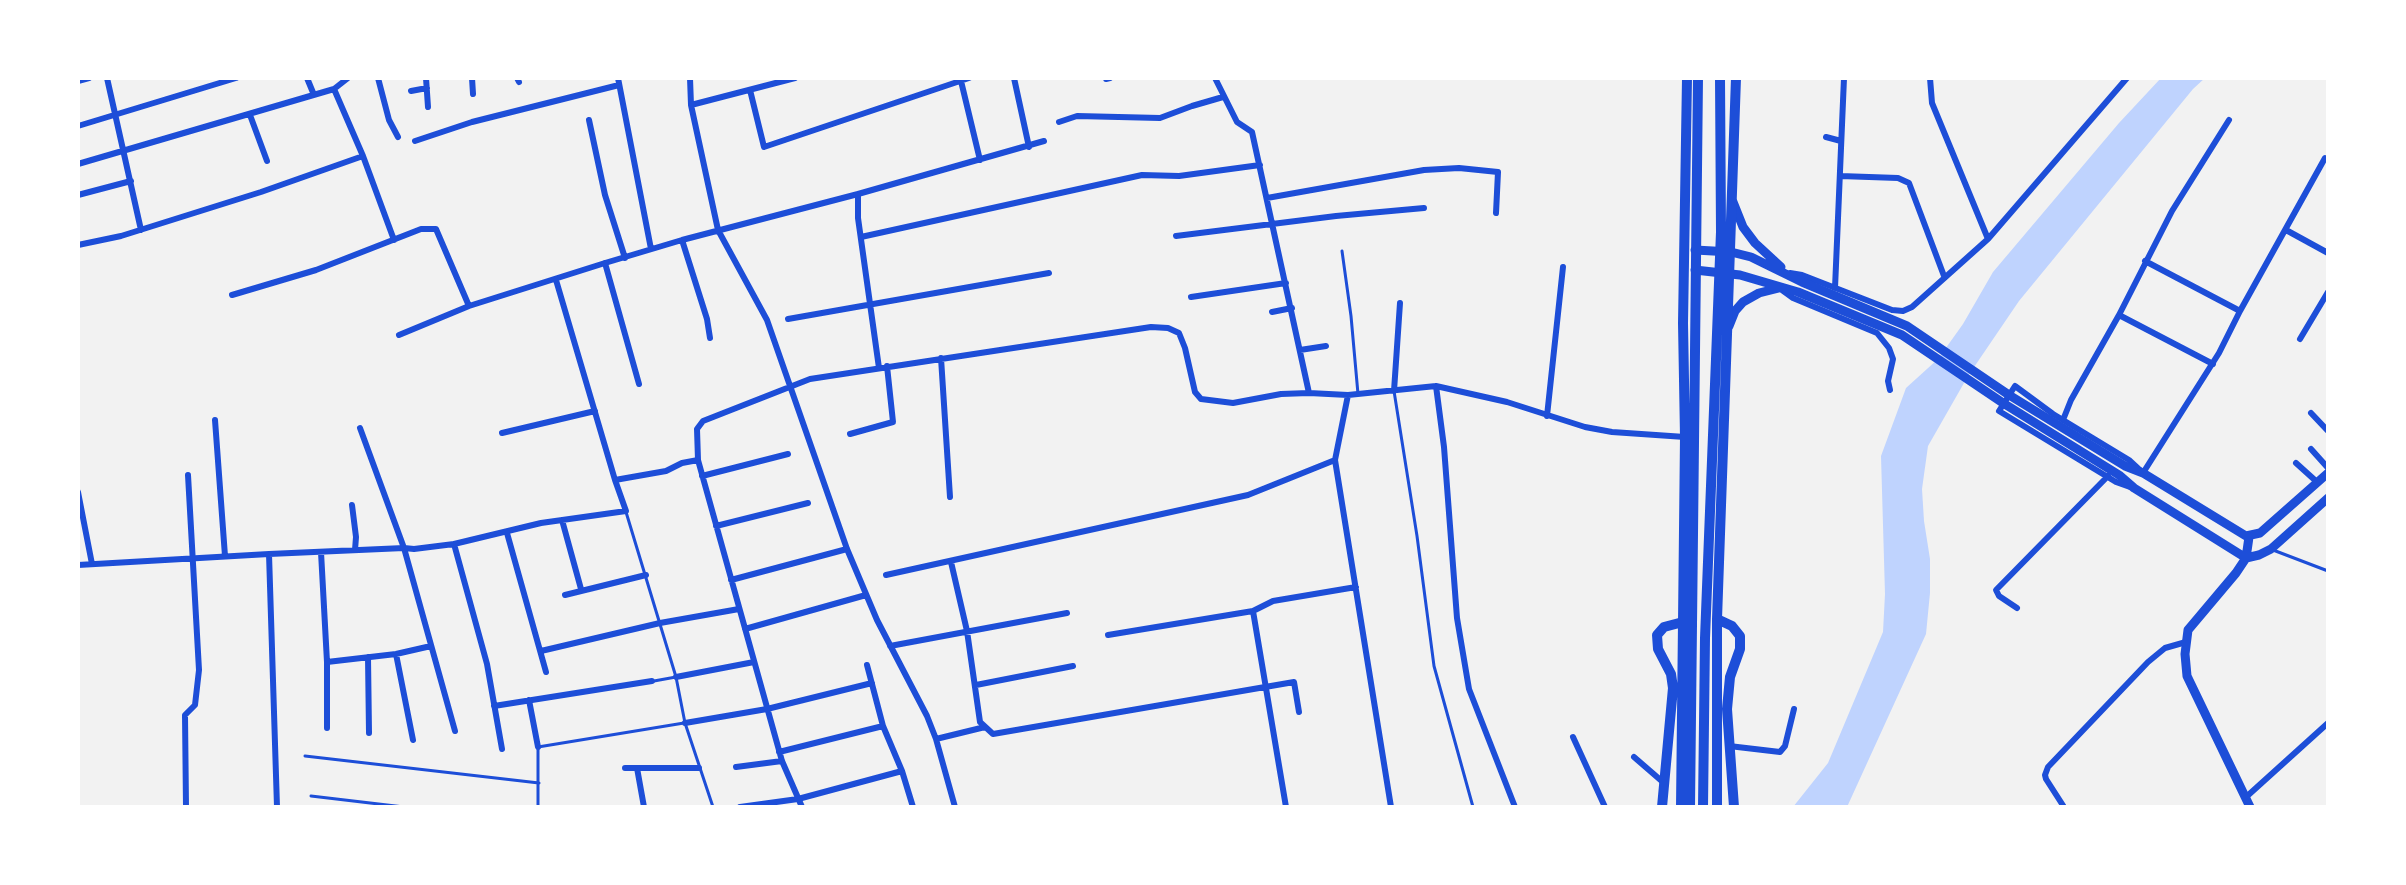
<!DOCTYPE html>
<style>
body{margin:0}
#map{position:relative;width:2406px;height:885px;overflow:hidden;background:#f2f2f2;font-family:Barlow,sans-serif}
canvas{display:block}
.frame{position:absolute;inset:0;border:80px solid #fff;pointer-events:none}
</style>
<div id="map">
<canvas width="2406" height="885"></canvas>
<div class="frame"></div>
</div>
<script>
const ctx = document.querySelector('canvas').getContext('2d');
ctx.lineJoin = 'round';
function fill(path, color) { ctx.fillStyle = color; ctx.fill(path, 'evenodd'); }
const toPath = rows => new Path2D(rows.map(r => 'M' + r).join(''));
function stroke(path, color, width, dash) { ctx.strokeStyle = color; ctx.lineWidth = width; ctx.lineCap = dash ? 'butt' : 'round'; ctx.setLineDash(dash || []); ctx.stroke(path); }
fill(toPath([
 [2161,78,2205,78,2193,89,2019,301,1968,376,1928,446,1922,489,1924,521,1930,559,1930,593,1926,634,1847,807,1793,807,1828,763,1883,632,1885,594,1881,456,1906,388,1938,359,1963,324,1993,272,2119,123]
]), '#bfd3fe');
stroke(toPath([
 [1342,251,1351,316,1358,394],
 [1394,391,1417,536,1434,666,1473,807],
 [626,512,676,677,685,723,713,807],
 [2273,550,2328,571],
 [654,681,676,677],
 [305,756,539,783],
 [311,796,404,807],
 [538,807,538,747,684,723]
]), '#1d4ed8', 3);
stroke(toPath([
 [107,78,141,230],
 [307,78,314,95],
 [378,78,389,120,398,137],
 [426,78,428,107],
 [472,78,473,94],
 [517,78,519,82],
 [618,78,651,249],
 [690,78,691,105,718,230,767,320,847,549,877,620,927,716,936,739,955,807],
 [1014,78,1029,147],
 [1215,78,1237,122,1252,132,1309,393],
 [1930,78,1932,103,1988,239],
 [1106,79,1110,78],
 [78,81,89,78],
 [961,81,980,160],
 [334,89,363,156,394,240],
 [750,90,764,147,969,78],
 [411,91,427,88],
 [691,105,795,78],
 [250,115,267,161],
 [589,120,605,195,625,258],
 [1059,122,1077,116,1160,118,1192,106,1223,97],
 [78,126,236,78],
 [1826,137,1841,141],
 [415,141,472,122,619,85],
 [78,164,334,89,348,78],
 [1840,176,1898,178,1909,183,1944,276],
 [858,194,1044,141],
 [78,195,131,181],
 [1267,198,1424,170,1459,168,1498,172,1496,213],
 [2286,230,2328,253],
 [1176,236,1336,216,1424,208],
 [861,237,1142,175,1179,176,1260,165],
 [682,240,707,319,710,338],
 [78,245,121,236,261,192,363,156],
 [2145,261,2240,311],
 [605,263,639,384],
 [1790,273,1802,275,1892,310,1903,311,1912,307,1988,239,2127,78],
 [556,280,615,480],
 [1835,288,1844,78],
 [1782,290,1793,298,1877,333,1889,348,1893,359,1888,381,1890,390],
 [232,295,316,270,421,229,436,229,469,306],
 [1191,297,1286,283],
 [1272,312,1292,308],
 [2119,315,2213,364],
 [788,319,1049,273],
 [399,335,469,306,605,263,682,240,858,194,858,218,879,368],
 [2300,339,2328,292],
 [1300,350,1326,346],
 [941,358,950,497],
 [1436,386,1444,447,1457,618,1469,689,1515,807],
 [1394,391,1400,303],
 [1348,395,1335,460,1391,807],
 [2311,413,2328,431],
 [1547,416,1563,267],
 [215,420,225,556],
 [2063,420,2071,400,2119,315,2172,211,2229,120],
 [360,428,404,548,455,731],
 [502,433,595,411],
 [850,434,893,422,887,366],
 [2311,449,2328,468],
 [698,460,782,761,802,807],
 [2296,463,2317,482],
 [702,476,788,454],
 [2130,487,2116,482,1999,411,2015,386,2053,414,2129,460,2143,473,2219,353,2240,311,2325,158,2328,159],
 [78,492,92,564],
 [352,505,356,537,355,550],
 [562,520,581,589],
 [716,526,808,503],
 [507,533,546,672],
 [454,544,487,664,502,749],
 [321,552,327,662,327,728],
 [269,554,277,807],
 [951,562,967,631,980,722,993,734,1294,682,1299,712],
 [78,565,269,554,404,548,414,549,454,544,541,523,626,511,615,480,666,471,682,463,698,460,697,429,703,421,810,379,1151,327,1168,328,1179,333,1185,348,1195,392,1201,399,1233,403,1281,394,1309,393,1348,395,1436,386,1507,402,1585,427,1612,432,1685,437],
 [886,575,1248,495,1335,460],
 [731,580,847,549],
 [565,595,646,575],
 [2017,608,1999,596,1996,590,2108,476],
 [1253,611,1286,807],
 [745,629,866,595],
 [1108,635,1253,611,1273,601,1356,587],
 [890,646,1067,613],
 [541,651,660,623,739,609],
 [396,654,413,740],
 [368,657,369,733],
 [327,662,396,654,431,646],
 [867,665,883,726,902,771,913,807],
 [676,677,754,662],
 [976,685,1073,666],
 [529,700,538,747],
 [494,706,652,681],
 [685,723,767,709,872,683],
 [1573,737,1605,807],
 [936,739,985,727],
 [1729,746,1780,752,1785,746,1794,709],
 [779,752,883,726],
 [1634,757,1664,783],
 [736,767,782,761],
 [625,768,699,768],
 [637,768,644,807],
 [2245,798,2328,723],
 [186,807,185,715,195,705,199,670,188,475],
 [740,807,798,799,902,771],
 [2064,807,2046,779,2045,775,2048,767,2148,662,2165,648,2186,642]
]), '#1d4ed8', 6);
stroke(toPath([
 [1733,202,1743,227,1755,243,1781,267],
 [1695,250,1731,252,1751,257,1802,282,1907,326,2009,395,2125,466,2143,473,2246,536,2260,533,2328,473],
 [1695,270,1740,275,1798,292,1902,335,2003,403,2119,475,2134,488,2246,558,2259,555,2271,549,2328,498],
 [1729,326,1735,311,1743,302,1759,293,1779,288],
 [2249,537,2246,558,2236,573,2188,630,2185,654,2187,676,2250,807]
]), '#1d4ed8', 9);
stroke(toPath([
 [1717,619,1732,626,1740,636,1740,649,1730,677,1727,709,1734,807],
 [1662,807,1673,688,1671,674,1658,649,1657,635,1664,627,1683,622],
 [1681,807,1685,437,1683,323,1687,78],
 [1690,807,1698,78],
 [1703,807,1705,638,1721,232,1720,78],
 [1717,807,1717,619,1736,78]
]), '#1d4ed8', 10);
</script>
